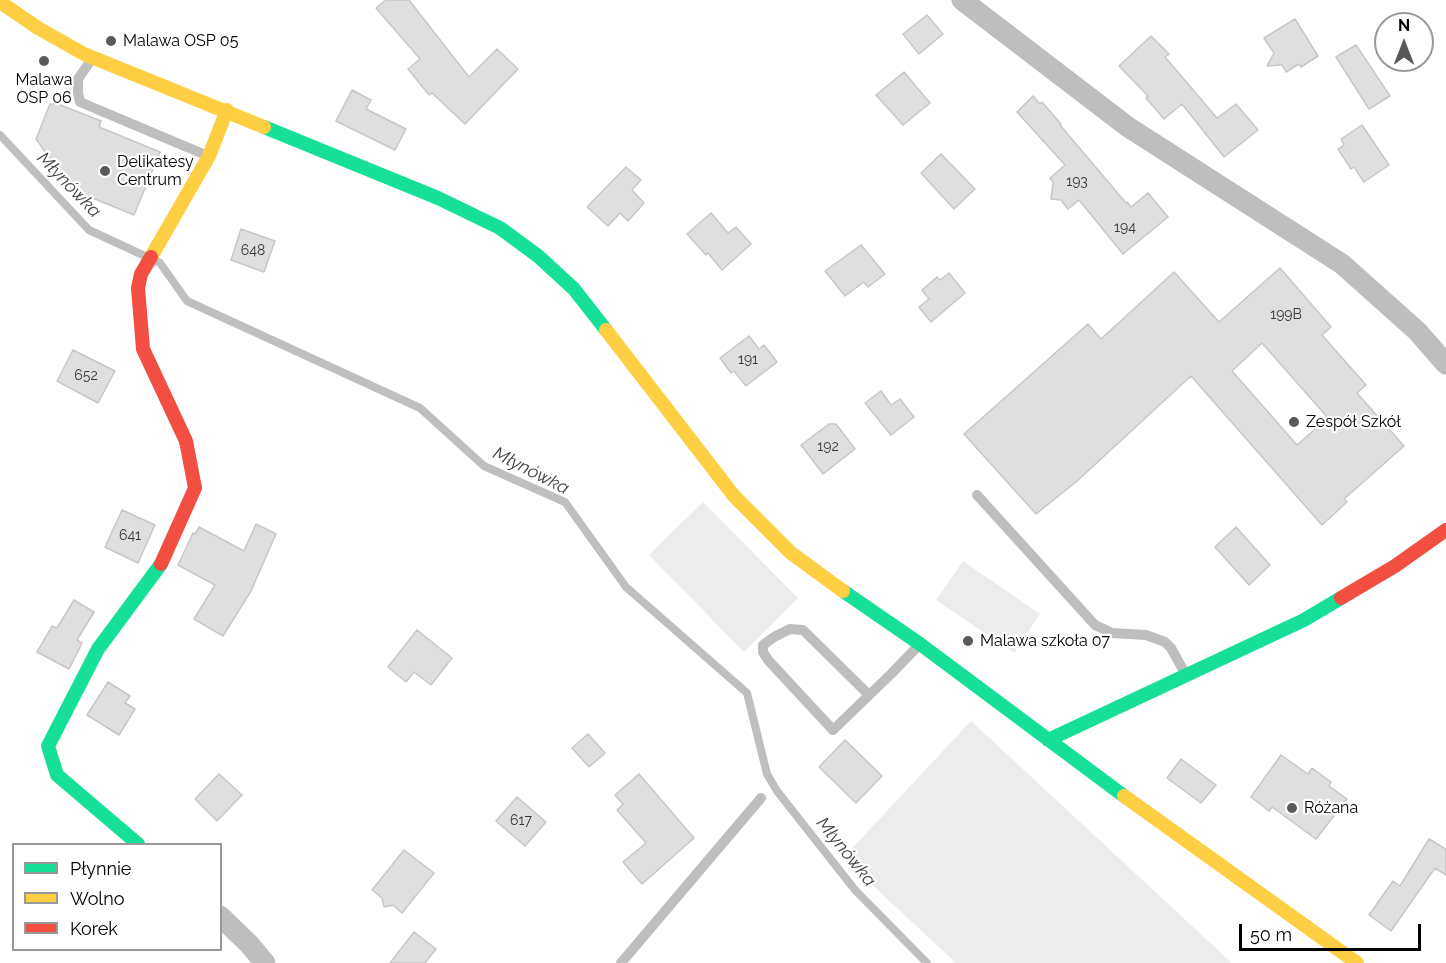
<!DOCTYPE html>
<meta charset="utf-8">
<style>
body{margin:0}
#map{position:relative;width:1446px;height:963px;overflow:hidden;background:#fff;font-family:Raleway,sans-serif}
canvas{display:block}
.legend{position:absolute;left:12px;top:843px;width:210px;height:108px;box-sizing:border-box;background:#fff;border:2px solid #999;margin:0;padding:8px 10px;list-style:none;font-size:18px;color:#000}
.legend li{display:flex;align-items:center;gap:12px;height:30px}
.legend b{width:30px;border:2px solid #999}
.north{position:absolute;left:1374px;top:12px;width:60px;height:60px;box-sizing:border-box;background:#fff;border:2px solid #999;border-radius:50%;rotate:0deg;font-size:16px;font-weight:700;line-height:24px;text-align:center;color:#000}
.north::after{content:'';display:block;margin:auto;width:21px;height:27px;background:#595959;clip-path:polygon(50% 0,100% 100%,50% 72%,0 100%)}
.scale{position:absolute;left:1239px;top:924px;width:182px;height:27px;box-sizing:border-box;border:3px solid #000;border-top:0;padding-left:8px;font-size:18px;line-height:21px;white-space:nowrap;color:#000;-webkit-text-stroke:4px #fff;paint-order:stroke}
</style>
<div id="map">
<canvas width="1446" height="963"></canvas>
<ul class="legend">
<li><b style="height:8px;background:#16e098"></b>Płynnie</li>
<li><b style="height:8px;background:#ffcf43"></b>Wolno</li>
<li><b style="height:8px;background:#f24e42"></b>Korek</li>
</ul>
<div class="north">N</div>
<div class="scale">50 m</div>
</div>
<script>
const ctx = document.querySelector('canvas').getContext('2d');
ctx.lineJoin = 'round';
function fill(path, color) { ctx.fillStyle = color; ctx.fill(path, 'evenodd'); }
const toPath = rows => new Path2D(rows.map(r => 'M' + r).join(''));
function stroke(path, color, width, dash) { ctx.strokeStyle = color; ctx.lineWidth = width; ctx.lineCap = dash ? 'butt' : 'round'; ctx.setLineDash(dash || []); ctx.stroke(path); }
function label(font, color, halo, rows, align = 'center') {
  ctx.font = font + ' Raleway,sans-serif'; ctx.lineWidth = 4.5; ctx.setLineDash([]); ctx.textBaseline = 'middle'; ctx.strokeStyle = halo; ctx.fillStyle = color; for (const [text, x, y, turn = 0] of rows) {
    ctx.save(); ctx.translate(x, y); ctx.rotate((+turn || 0) * Math.PI / 180); ctx.textAlign = isNaN(turn) ? turn : align; if (halo) ctx.strokeText(text, 0, 0); ctx.fillText(text, 0, 0); ctx.restore();
  }
}
fill(toPath([
 [703,502,798,598,744,652,649,555],
 [963,561,1040,614,1014,653,936,600],
 [971,721,1232,963,956,963,843,858]
]), '#ececec');
stroke(toPath([
 [0,135,89,230,160,263,187,301,420,408,484,466,565,502,626,587,747,693,767,774,777,791,855,890,927,963]
]), '#bfbfbf', 8);
const building = toPath([
 [386,0,409,0,469,77,497,49,518,69,465,124,432,93,429,95,408,69,420,59,376,8,386,0],
 [927,15,943,34,919,54,903,34,927,15],
 [1295,19,1318,56,1301,67,1299,64,1286,72,1282,65,1267,66,1274,53,1264,38,1295,19],
 [1151,36,1169,54,1165,57,1217,118,1236,104,1258,130,1224,157,1182,104,1164,119,1146,98,1148,96,1119,66,1151,36],
 [1356,45,1390,96,1369,109,1336,57,1356,45],
 [904,72,930,103,903,125,876,95,904,72],
 [352,90,371,100,366,109,406,129,395,150,336,121,352,90],
 [1033,96,1040,104,1042,102,1061,124,1060,125,1126,203,1127,202,1131,207,1148,193,1168,217,1123,254,1079,200,1068,209,1061,200,1051,199,1053,182,1050,178,1065,165,1017,112,1033,96],
 [50,104,58,104,101,121,99,127,160,152,134,215,73,190,36,139,50,104],
 [1362,125,1389,165,1364,182,1354,167,1351,169,1338,149,1344,145,1341,139,1362,125],
 [941,154,975,189,954,209,921,173,941,154],
 [626,167,641,180,632,190,644,203,628,221,620,213,608,226,587,207,626,167],
 [711,213,728,233,736,227,751,244,722,270,708,253,706,255,687,234,711,213],
 [241,229,275,241,264,272,231,260,241,229],
 [861,245,885,274,868,287,864,282,845,296,825,271,861,245],
 [1280,268,1331,327,1322,335,1366,385,1357,393,1404,446,1344,499,1347,502,1322,525,1191,376,1076,482,1036,514,964,434,1088,324,1101,339,1174,272,1219,322,1280,268],
 [1262,343,1328,418,1297,445,1232,371,1262,343],
 [949,273,965,293,931,322,919,307,929,299,922,290,937,277,940,280,949,273],
 [749,336,759,349,764,345,777,362,746,386,734,371,731,373,720,358,749,336],
 [73,350,115,371,98,403,57,381,73,350],
 [881,391,891,405,900,399,914,417,891,435,865,403,881,391],
 [829,424,836,424,855,449,823,474,801,445,829,424],
 [122,510,155,525,138,563,105,547,122,510],
 [256,524,276,534,251,591,223,636,194,619,215,585,178,565,193,533,195,534,199,527,244,551,256,524],
 [1236,527,1270,565,1249,585,1215,547,1236,527],
 [74,600,94,612,77,640,82,643,69,669,37,652,52,626,57,628,74,600],
 [417,630,452,658,431,685,414,672,406,682,388,667,417,630],
 [108,682,130,696,125,703,135,709,119,735,87,715,108,682],
 [588,734,605,753,589,767,572,748,588,734],
 [845,740,882,776,856,803,819,767,845,740],
 [1281,755,1308,774,1312,768,1331,782,1329,786,1347,799,1316,839,1272,807,1269,811,1251,797,1281,755],
 [1181,759,1216,785,1201,803,1167,778,1181,759],
 [219,774,242,795,217,821,195,799,219,774],
 [639,774,694,838,642,884,623,862,646,843,617,810,623,804,615,795,639,774],
 [517,797,546,822,525,846,496,821,517,797],
 [1429,839,1446,849,1446,875,1435,868,1391,931,1369,915,1393,881,1400,886,1429,839],
 [404,850,434,873,402,913,393,905,384,907,382,898,372,890,404,850],
 [414,932,436,949,425,963,390,963,414,932]
]);
fill(building, '#dfdfdf');
stroke(building, '#c7c7c7', 1.5);
stroke(toPath([
 [91,60,78,79,78,93,80,102,208,156],
 [977,495,1095,625,1112,633,1146,635,1165,642,1171,648,1186,675],
 [869,695,803,630,790,629,774,637,763,645,763,652,768,660,833,730,891,674,920,644],
 [621,963,761,798]
]), '#bebebe', 10);
stroke(toPath([
 [962,0,1128,127,1342,264,1417,331,1446,364],
 [220,916,249,944,265,963]
]), '#bebebe', 21);
stroke(toPath([
 [264,127,438,198,500,228,538,256,574,289,606,330],
 [843,591,920,644,1124,796],
 [1048,740,1304,620,1341,598],
 [138,844,57,775,48,746,98,649,161,564]
]), '#16e098', 14);
stroke(toPath([
 [0,2,38,28,84,54,264,127],
 [151,257,209,156,227,110],
 [606,330,734,496,791,553,843,591],
 [1124,796,1357,963]
]), '#ffcf43', 14);
stroke(toPath([
 [151,257,141,274,138,288,143,349,186,441,195,488,161,564],
 [1341,598,1395,566,1446,530]
]), '#f24e42', 14);
for (const [x, y, r, color] of [
 [111,41,6,"#595959"],
 [44,61,6,"#595959"],
 [105,171,6,"#595959"],
 [1294,422,6,"#595959"],
 [968,641,6,"#595959"],
 [1292,808,6,"#595959"]
]) { const dot = new Path2D(); dot.arc(x, y, r, 0, 2 * Math.PI); ctx.fillStyle = color; ctx.fill(dot); stroke(dot, '#fff', 2); }
label('14px', '#383838', null, [
 ["193",1077,182],
 ["194",1125,228],
 ["648",253,251],
 ["199B",1286,315],
 ["191",748,360],
 ["652",86,376],
 ["192",828,447],
 ["641",130,536],
 ["617",521,821]
]);
label('16px', '#000', '#fff', [
 ["Malawa OSP 05",123,41],
 ["Malawa",44,80,"center"],
 ["OSP 06",44,98,"center"],
 ["Delikatesy",117,162],
 ["Centrum",117,180],
 ["Zespół Szkół",1306,422],
 ["Malawa szkoła 07",980,641],
 ["Różana",1304,808]
], 'left');
label('italic 18px', '#444', '#fff', [
 ["Młynówka",69,185,46],
 ["Młynówka",531,471,27],
 ["Młynówka",846,852,51]
]);
</script>
